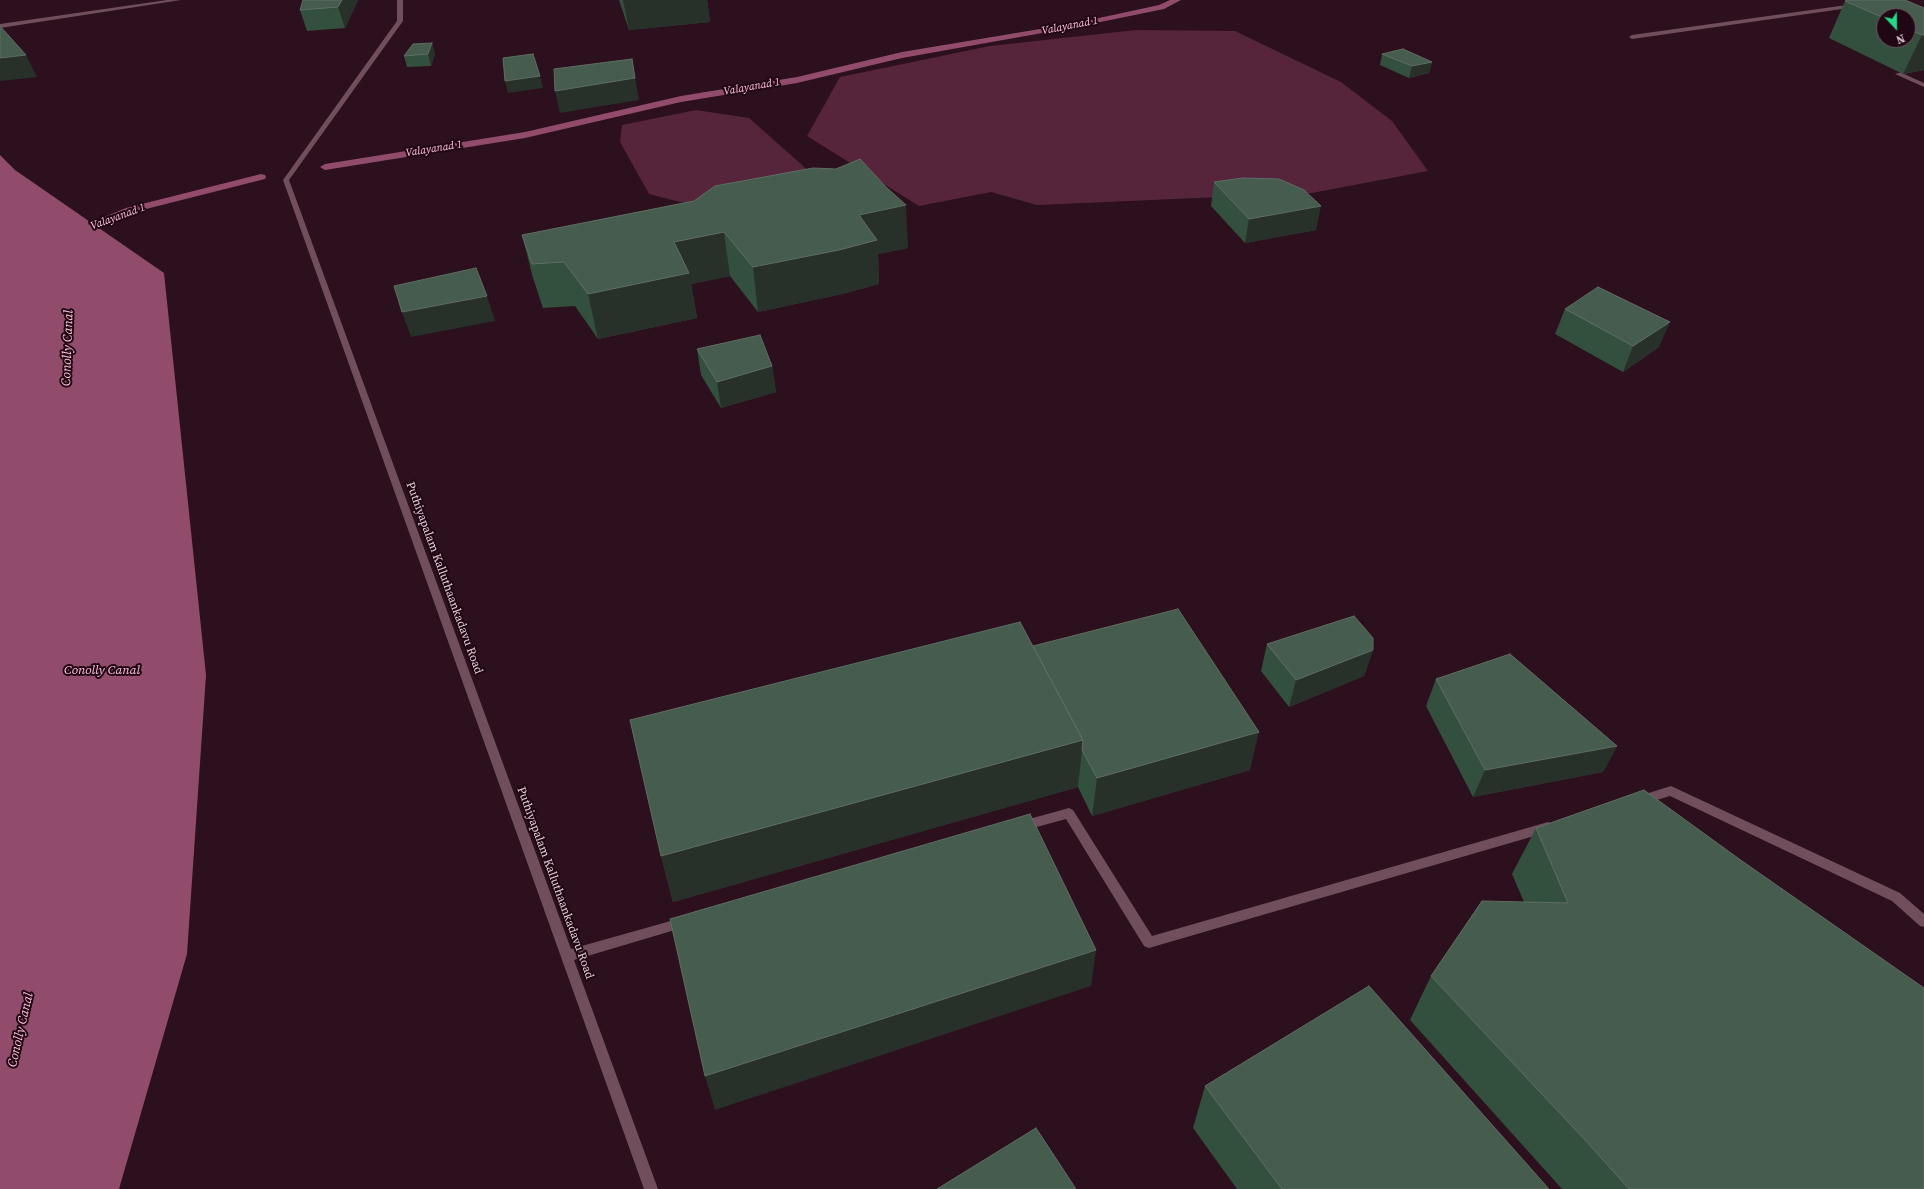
<!DOCTYPE html>
<style>
body{margin:0}
#map{position:relative;width:1924px;height:1189px;overflow:hidden;background:#2c101d;font-family:"Source Serif 4",serif}
canvas{display:block}
.north{position:absolute;left:1876px;top:8px;width:40px;height:40px;box-sizing:border-box;background:#210714;border:1px solid #6e5661;border-radius:50%;rotate:158deg;font-size:11px;font-weight:700;line-height:16px;text-align:center;color:#e1cdd4}
.north::after{content:'';display:block;margin:auto;width:14px;height:18px;background:#23d886;clip-path:polygon(50% 0,100% 100%,50% 72%,0 100%)}
</style>
<div id="map">
<canvas width="1924" height="1189"></canvas>
<div class="north">N</div>
</div>
<script>
const ctx = document.querySelector('canvas').getContext('2d');
ctx.lineJoin = 'round';
function fill(path, color) { ctx.fillStyle = color; ctx.fill(path, 'evenodd'); }
const toPath = rows => new Path2D(rows.map(r => 'M' + r).join(''));
function stroke(path, color, width, dash) { ctx.strokeStyle = color; ctx.lineWidth = width; ctx.lineCap = dash ? 'butt' : 'round'; ctx.setLineDash(dash || []); ctx.stroke(path); }
function label(font, color, halo, rows, align = 'center') {
  ctx.font = font + ' "Source Serif 4",serif'; ctx.lineWidth = 4; ctx.setLineDash([]); ctx.textBaseline = 'middle'; ctx.strokeStyle = halo; ctx.fillStyle = color; for (const [text, x, y, turn = 0] of rows) {
    ctx.save(); ctx.translate(x, y); ctx.rotate((+turn || 0) * Math.PI / 180); ctx.textAlign = isNaN(turn) ? turn : align; if (halo) ctx.strokeText(text, 0, 0); ctx.fillText(text, 0, 0); ctx.restore();
  }
}
fill(toPath([
 [1136,30,1235,31,1341,82,1392,121,1428,171,1312,193,1037,205,991,192,919,206,807,136,840,77,990,46],
 [696,110,749,118,802,165,830,194,692,205,649,194,620,142,622,125]
]), '#56253c');
fill(toPath([
 [0,155,15,170,164,273,206,675,187,954,119,1189,0,1189]
]), '#914c6b');
fill(toPath([
 [1170,0,1181,0,1164,9,1076,27,902,58,797,83,681,102,525,138,325,170,320,167,325,164,525,132,681,96,797,77,902,52,1076,23,1159,5,1170,0],
 [261,174,265,175,266,177,265,179,134,212,81,234,73,234,72,232,73,230,126,208,261,174]
]), '#914c6b');
fill(toPath([
 [167,0,181,0,0,28,0,24,167,0],
 [397,0,403,0,403,21,289,180,571,949,685,917,689,918,691,922,689,926,685,927,574,960,658,1189,644,1189,283,180,397,21,397,0],
 [1854,4,1856,5,1856,7,1632,39,1629,37,1632,35,1854,4],
 [1924,65,1924,69,1904,74,1924,83,1924,87,1895,74,1924,65],
 [1671,786,1900,893,1924,914,1924,927,1920,926,1892,901,1670,796,1640,805,1636,803,1634,800,1636,797,1671,786],
 [1069,808,1073,810,1152,936,1548,822,1552,824,1554,827,1552,830,1548,832,1149,948,1144,946,1066,819,1022,831,1018,829,1016,826,1018,823,1022,821,1069,808]
]), '#704e5c');
fill(toPath([
 [303,0,358,0,345,28,307,31,300,10],
 [619,0,707,0,710,22,629,30],
 [1845,1,1924,8,1924,70,1903,74,1829,38],
 [1884,16,1908,16,1908,40,1884,40],
 [432,43,435,54,431,66,407,67,404,56],
 [1382,54,1432,62,1429,73,1409,78,1380,65],
 [1214,182,1316,230,1245,243,1211,206],
 [694,201,908,248,878,254,879,284,842,294,758,312,730,276,691,284,697,318,598,339,575,306,543,308,533,278,522,235],
 [1565,309,1659,347,1623,372,1555,334],
 [697,349,772,366,776,392,721,408,701,375],
 [1267,644,1373,650,1364,676,1289,707,1261,671],
 [1033,646,1250,770,1092,816,1078,787,673,902,661,856],
 [1436,679,1617,746,1603,772,1473,797,1426,706],
 [1536,828,1924,1189,1562,1189,1410,1020,1431,976,1524,902,1512,874],
 [1205,1086,1549,1189,1237,1189,1193,1128]
]), '#334f3d');
fill(toPath([
 [342,0,358,0,345,28,338,7],
 [623,0,707,0,710,22,629,30],
 [1922,35,1924,35,1924,70,1903,74],
 [432,43,435,54,431,66,428,54],
 [26,55,37,77,0,81,0,58],
 [632,59,639,100,560,113,555,91],
 [1432,62,1429,73,1409,78,1412,66],
 [540,76,543,88,508,93,505,81],
 [906,205,908,248,878,254,879,284,842,294,758,312,753,267,859,215],
 [1321,206,1316,230,1245,243,1249,219],
 [724,232,730,276,691,284,697,318,598,339,588,294,674,242],
 [487,296,495,321,411,337,402,312],
 [1670,322,1659,347,1623,372,1633,346],
 [772,366,776,392,721,408,717,382],
 [1373,650,1364,676,1289,707,1296,680],
 [1259,732,1250,770,1092,816,1097,778],
 [1083,740,1078,787,673,902,661,856],
 [1617,746,1603,772,1473,797,1485,770],
 [1096,950,1091,986,715,1110,705,1076]
]), '#28302a');
const building = toPath([
 [303,0,342,0,338,7,300,10,303,0],
 [1848,0,1905,0,1924,8,1924,35,1922,35,1908,29,1908,16,1884,16,1884,18,1845,1,1848,0],
 [0,26,26,55,0,58,0,26],
 [432,43,428,54,404,56,413,44,432,43],
 [1403,49,1432,62,1412,66,1382,54,1403,49],
 [533,54,540,76,505,81,503,58,533,54],
 [632,59,635,78,555,91,554,69,632,59],
 [860,159,886,187,906,205,859,215,877,240,839,250,753,267,724,232,674,242,689,273,588,294,564,262,532,264,522,235,694,201,715,186,813,168,836,169,860,159],
 [1243,178,1279,179,1304,190,1321,206,1249,219,1214,182,1243,178],
 [476,268,487,296,402,312,394,286,476,268],
 [1598,287,1670,322,1633,346,1565,309,1598,287],
 [760,335,772,366,717,382,697,349,760,335],
 [1178,609,1259,732,1097,778,1082,750,1083,740,1033,646,1178,609],
 [1354,616,1373,638,1373,650,1296,680,1267,644,1354,616],
 [1020,622,1083,740,661,856,630,720,1020,622],
 [1510,654,1617,746,1485,770,1436,679,1510,654],
 [1644,790,1742,861,1924,988,1924,1189,1629,1189,1586,1141,1431,976,1482,901,1568,903,1536,828,1644,790],
 [1030,814,1096,950,705,1076,670,919,1030,814],
 [1369,986,1549,1189,1282,1189,1205,1086,1369,986],
 [1036,1128,1076,1189,937,1189,1036,1128]
]);
fill(building, '#465c4e');
stroke(building, '#5e6e63', 1);
label('italic 11px', '#ffc0d9', '#210714', [
 ["Valayanad 1",1070,26,-11],
 ["Valayanad 1",752,87,-10],
 ["Valayanad 1",434,149,-9],
 ["Valayanad 1",118,217,-20]
]);
label('12px', '#e1cdd4', '#210714', [
 ["Puthiyapalam Kalluthaankadavu Road",444,578,70],
 ["Puthiyapalam Kalluthaankadavu Road",555,883,70]
]);
label('italic 13px', '#ffc0d9', '#210714', [
 ["Conolly Canal",68,348,-88],
 ["Conolly Canal",102,671],
 ["Conolly Canal",21,1030,-77]
]);
</script>
